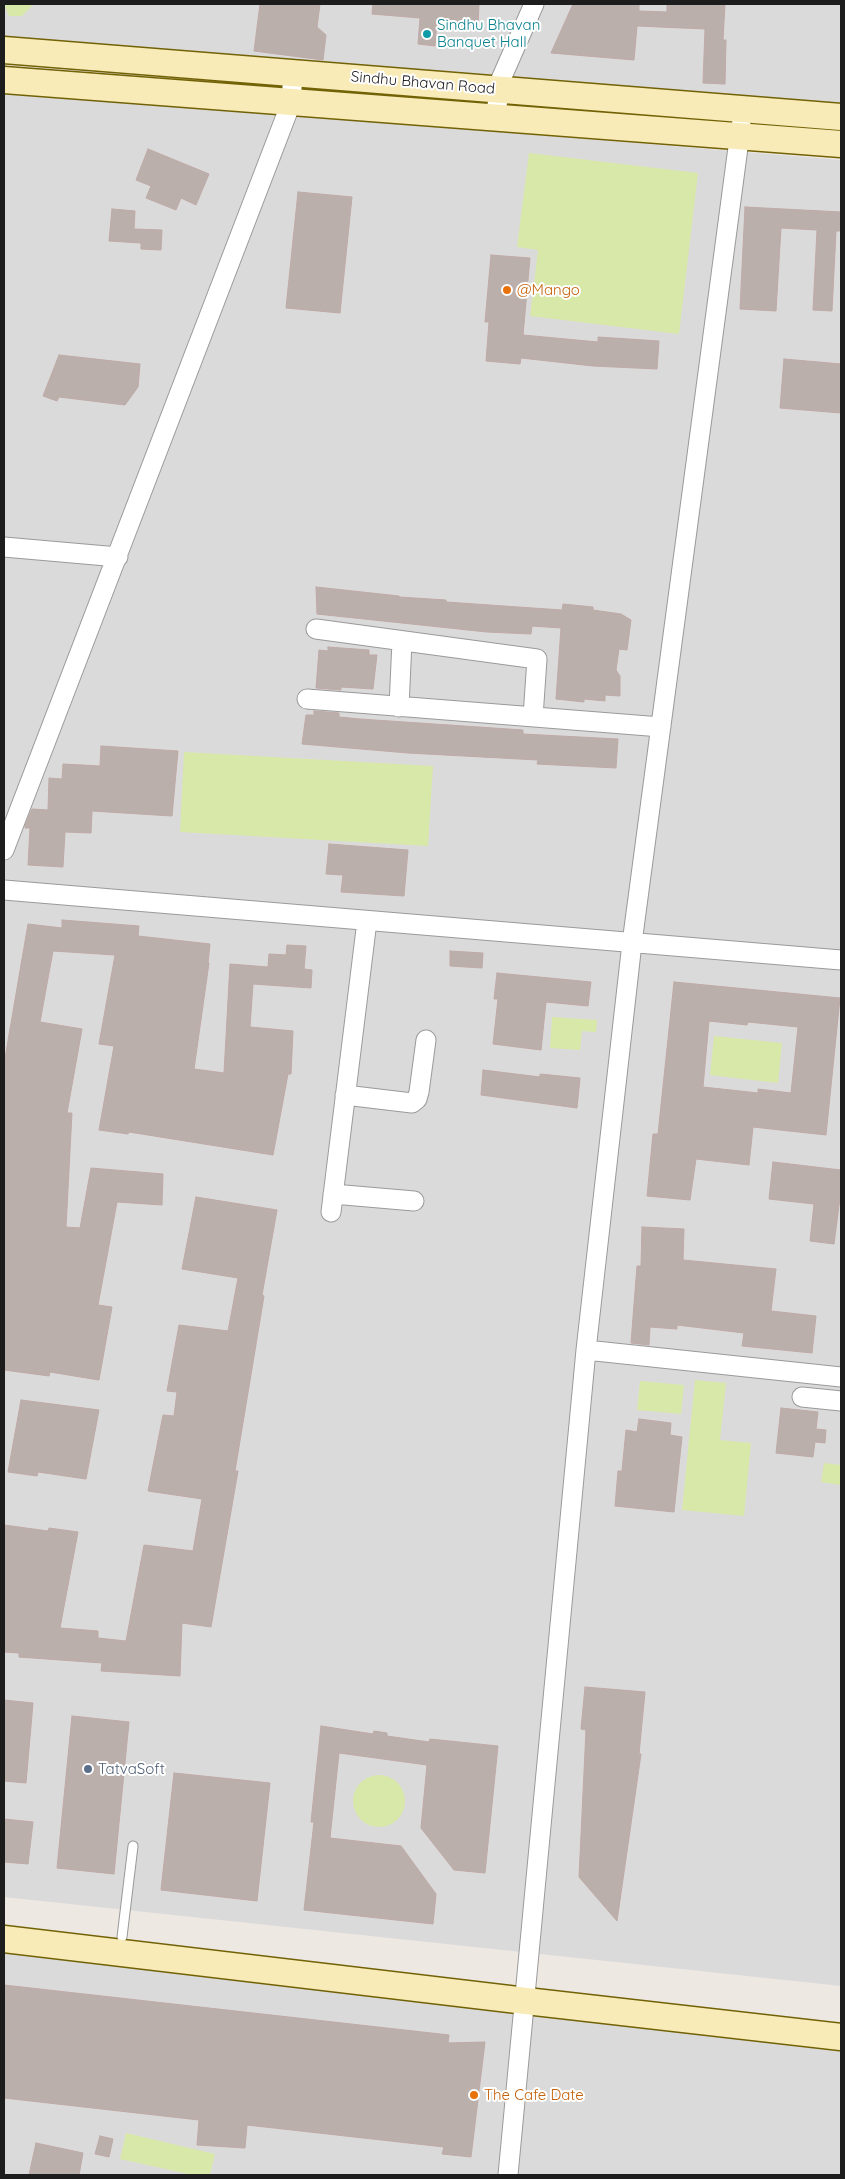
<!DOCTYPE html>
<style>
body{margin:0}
#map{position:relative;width:845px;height:2179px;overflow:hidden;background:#eee8e3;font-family:Quicksand,sans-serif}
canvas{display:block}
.frame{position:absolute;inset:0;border:5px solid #1d1d1d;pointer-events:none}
</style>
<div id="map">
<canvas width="845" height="2179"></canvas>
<div class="frame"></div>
</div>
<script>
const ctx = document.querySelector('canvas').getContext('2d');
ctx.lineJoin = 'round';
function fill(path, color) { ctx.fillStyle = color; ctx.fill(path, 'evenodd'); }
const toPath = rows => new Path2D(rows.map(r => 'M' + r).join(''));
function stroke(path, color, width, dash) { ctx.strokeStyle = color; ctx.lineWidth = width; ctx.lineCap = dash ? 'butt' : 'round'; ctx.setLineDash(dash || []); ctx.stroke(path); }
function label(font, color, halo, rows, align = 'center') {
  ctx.font = font + ' Quicksand,sans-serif'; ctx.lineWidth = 4; ctx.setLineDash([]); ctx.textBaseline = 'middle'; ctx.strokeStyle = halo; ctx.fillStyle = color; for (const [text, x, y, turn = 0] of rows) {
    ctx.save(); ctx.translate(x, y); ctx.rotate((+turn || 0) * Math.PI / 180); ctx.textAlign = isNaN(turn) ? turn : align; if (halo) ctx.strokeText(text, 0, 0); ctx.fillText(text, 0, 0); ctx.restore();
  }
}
fill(toPath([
 [4,4,841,4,841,107,4,39],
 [4,91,841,160,841,1986,4,1897],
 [4,1935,841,2036,841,2175,4,2175]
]), '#dbdada');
fill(toPath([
 [4,4,34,4,22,16,9,16],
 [529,153,698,173,679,334,530,316,538,250,517,247],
 [184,752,433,766,428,846,180,832],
 [552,1017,597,1020,596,1032,582,1031,580,1050,550,1048],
 [714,1036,782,1043,778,1083,710,1075],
 [695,1380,726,1383,720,1440,751,1443,744,1516,682,1510],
 [640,1381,684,1385,681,1414,637,1410],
 [824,1463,841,1465,841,1485,821,1482],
 '353 1801a26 26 0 1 1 52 0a26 26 0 1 1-52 0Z',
 [126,2133,215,2154,210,2175,193,2175,120,2159]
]), '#d8e8a9');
const building = toPath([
 [260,4,320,4,317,27,326,35,323,60,254,51,260,4],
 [373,4,479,4,478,24,437,20,435,46,418,44,420,18,372,14,373,4],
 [573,4,639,4,639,11,667,12,667,4,725,4,723,40,726,40,725,84,703,83,705,29,637,26,634,60,551,53,573,4],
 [148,149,209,174,196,205,181,198,176,210,146,198,151,186,136,180,148,149],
 [298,192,352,197,340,313,286,308,298,192],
 [745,207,841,212,841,231,836,231,832,311,813,310,817,230,781,228,776,311,740,309,745,207],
 [112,209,135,211,134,229,162,230,161,250,141,249,141,243,109,241,112,209],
 [491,255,530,258,523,335,598,342,598,337,659,341,657,369,593,366,521,358,520,364,486,361,489,322,485,322,491,255],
 [59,355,140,364,138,387,125,405,59,397,57,401,43,396,59,355],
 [784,359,841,364,841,413,780,408,784,359],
 [316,587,399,596,399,597,446,600,446,602,562,610,563,604,593,607,593,610,621,614,631,620,627,650,619,649,616,670,620,676,620,696,605,695,605,701,584,699,584,702,556,699,561,628,532,626,531,634,487,632,317,614,316,587],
 [328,647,369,650,369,655,377,655,373,689,341,687,341,690,316,688,319,650,328,651,328,647],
 [314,711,339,713,339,717,360,719,523,730,523,734,618,739,616,768,537,764,538,760,408,753,302,744,306,715,314,715,314,711],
 [101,746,178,751,172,816,92,811,91,833,65,832,63,867,28,865,30,828,25,828,25,826,32,809,48,810,49,778,62,779,63,764,100,766,101,746],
 [329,844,408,850,404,896,341,892,343,875,326,874,329,844],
 [62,920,139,926,138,936,210,944,208,963,209,963,194,1069,224,1073,230,964,268,967,269,954,286,955,287,945,306,946,304,969,312,970,311,988,253,984,250,1027,293,1031,291,1074,288,1074,273,1155,129,1132,128,1134,99,1130,114,1046,99,1044,115,955,53,951,40,1022,82,1029,67,1113,72,1113,66,1227,80,1228,91,1168,163,1174,162,1205,117,1202,98,1305,112,1307,99,1380,50,1372,49,1376,4,1370,4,1064,28,924,62,928,62,920],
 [450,951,483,953,482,968,450,966,450,951],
 [497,973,591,982,588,1006,546,1002,541,1050,493,1044,498,999,494,999,497,973],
 [674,982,840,998,826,1135,753,1127,749,1165,696,1159,690,1200,647,1196,653,1134,658,1134,674,982],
 [709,1021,747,1025,748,1022,798,1027,791,1093,758,1089,758,1093,703,1087,709,1021],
 [483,1070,540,1077,540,1074,580,1078,577,1108,481,1095,483,1070],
 [773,1162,841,1170,841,1190,834,1244,810,1241,814,1204,769,1199,773,1162],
 [196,1197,277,1210,262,1295,264,1296,235,1471,238,1471,211,1627,182,1623,180,1676,101,1671,102,1663,19,1657,19,1653,4,1652,4,1525,48,1531,49,1528,78,1532,60,1628,98,1631,98,1638,126,1641,144,1545,193,1551,202,1499,148,1491,163,1415,174,1416,177,1392,167,1391,179,1325,228,1331,238,1278,182,1269,196,1197],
 [642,1227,684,1229,683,1260,776,1269,771,1311,816,1316,812,1353,742,1346,744,1333,677,1325,677,1329,650,1327,649,1345,631,1343,637,1266,641,1266,642,1227],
 [21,1400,99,1410,86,1479,38,1472,37,1476,8,1472,21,1400],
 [781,1408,818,1412,816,1429,826,1430,825,1443,815,1442,813,1457,776,1453,781,1408],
 [639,1419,671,1423,670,1435,682,1437,674,1512,615,1506,618,1471,622,1471,626,1430,637,1432,639,1419],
 [585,1687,645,1692,639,1754,641,1754,617,1921,579,1877,586,1730,581,1729,585,1687],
 [4,1700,33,1703,26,1783,4,1781,4,1700],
 [72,1716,129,1722,114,1874,57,1868,72,1716],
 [321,1726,373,1734,374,1731,387,1733,387,1736,429,1742,430,1739,498,1746,485,1873,454,1870,421,1828,427,1765,339,1753,330,1838,401,1846,436,1894,433,1924,304,1910,314,1822,311,1822,321,1726],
 [174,1773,270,1783,257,1901,161,1890,174,1773],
 [4,1819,33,1822,28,1864,4,1862,4,1819],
 [4,1985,449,2035,448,2043,485,2042,471,2157,442,2154,444,2147,247,2125,245,2148,197,2145,199,2120,4,2098,4,1985],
 [100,2136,113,2139,109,2157,95,2154,100,2136],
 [36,2143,83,2153,79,2175,29,2175,36,2143]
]);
fill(building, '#bbafac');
stroke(building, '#bfaaa6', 1);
const service = toPath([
 [122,1937,133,1846]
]);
const minor = toPath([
 [495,119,501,79,534,4],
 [4,547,118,557],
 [316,629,537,659,533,717],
 [307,699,661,727],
 [399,707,402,641],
 [4,850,291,103,293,73],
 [4,890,841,960],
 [345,1095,412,1103,417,1099,419,1092,426,1040],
 [333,1194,414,1201],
 [331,1212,367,921],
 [586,1350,841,1377],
 [802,1397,841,1401],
 [508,2175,586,1350,632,943,741,125]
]);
const secondary = toPath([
 [4,50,841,117],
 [4,80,841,144],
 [4,1939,526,2001,841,2037]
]);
stroke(service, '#9a9a9a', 11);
stroke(minor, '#9a9a9a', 21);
stroke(secondary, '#726206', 29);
stroke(service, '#fff', 9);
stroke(minor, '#fff', 19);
stroke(secondary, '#f8ebb7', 26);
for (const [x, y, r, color] of [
 [427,34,5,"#0f9aa8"],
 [507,290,5,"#e8710a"],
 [88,1769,5,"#5c6f8a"],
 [474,2095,5,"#e8710a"]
]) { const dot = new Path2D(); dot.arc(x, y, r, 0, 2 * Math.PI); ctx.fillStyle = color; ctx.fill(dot); stroke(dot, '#fff', 2); }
label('15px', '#0d838f', '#fff', [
 ["Sindhu Bhavan",437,25],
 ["Banquet Hall",437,42]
], 'left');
label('15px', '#1d1d1d', '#fff', [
 ["Sindhu Bhavan Road",423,83,5]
]);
label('15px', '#c56008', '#fff', [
 ["@Mango",517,290],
 ["The Cafe Date",484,2095]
], 'left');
label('15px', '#4e5e75', '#fff', [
 ["TatvaSoft",98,1769]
], 'left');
</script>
